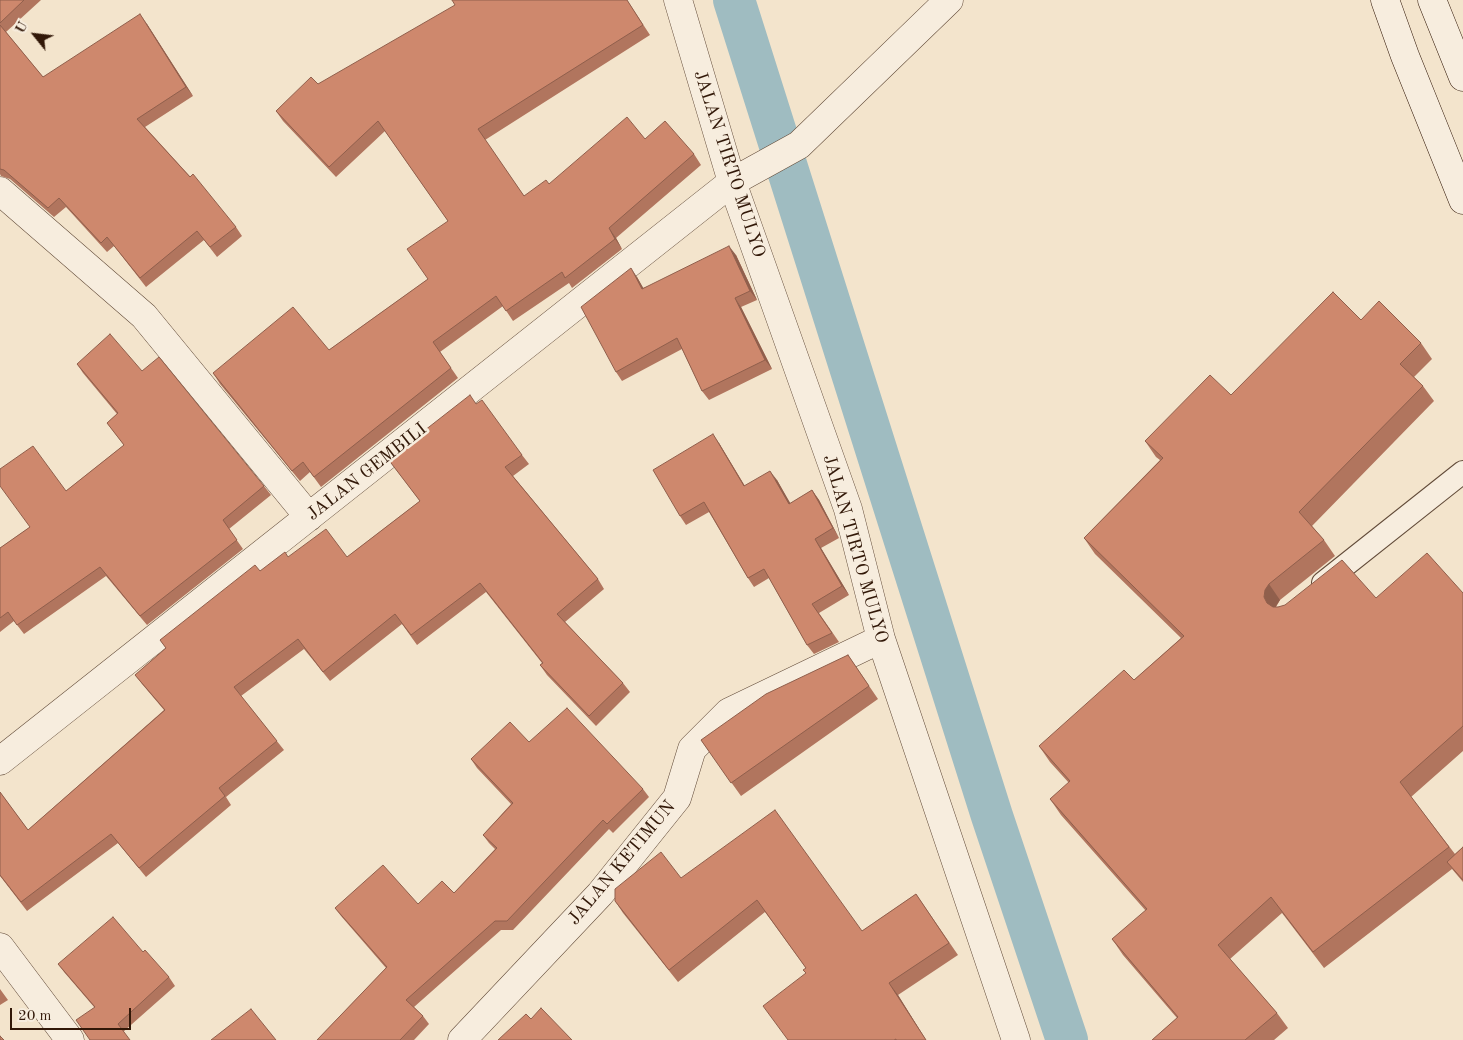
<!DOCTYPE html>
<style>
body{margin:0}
#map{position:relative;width:1463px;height:1040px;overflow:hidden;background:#f3e4cc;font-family:"Old Standard TT",serif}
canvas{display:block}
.north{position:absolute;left:10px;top:10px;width:50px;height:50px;-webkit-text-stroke:4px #f7edde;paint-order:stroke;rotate:299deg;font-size:14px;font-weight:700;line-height:20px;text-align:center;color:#321808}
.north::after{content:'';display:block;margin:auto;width:18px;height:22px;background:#321808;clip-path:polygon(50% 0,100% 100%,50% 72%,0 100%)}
.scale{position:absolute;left:10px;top:1008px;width:121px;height:22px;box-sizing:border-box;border:2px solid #321808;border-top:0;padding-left:6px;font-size:15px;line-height:18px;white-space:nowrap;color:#321808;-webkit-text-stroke:4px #f7edde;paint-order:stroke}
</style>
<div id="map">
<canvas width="1463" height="1040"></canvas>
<div class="north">U</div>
<div class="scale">20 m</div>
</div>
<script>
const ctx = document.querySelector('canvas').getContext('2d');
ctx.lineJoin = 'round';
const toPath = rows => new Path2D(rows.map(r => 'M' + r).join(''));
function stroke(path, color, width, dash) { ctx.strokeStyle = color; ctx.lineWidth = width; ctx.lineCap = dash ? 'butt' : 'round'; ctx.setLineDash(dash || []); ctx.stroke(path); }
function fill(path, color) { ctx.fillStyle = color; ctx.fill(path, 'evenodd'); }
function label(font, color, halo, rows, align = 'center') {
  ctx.font = font + ' "Old Standard TT",serif'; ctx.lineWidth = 5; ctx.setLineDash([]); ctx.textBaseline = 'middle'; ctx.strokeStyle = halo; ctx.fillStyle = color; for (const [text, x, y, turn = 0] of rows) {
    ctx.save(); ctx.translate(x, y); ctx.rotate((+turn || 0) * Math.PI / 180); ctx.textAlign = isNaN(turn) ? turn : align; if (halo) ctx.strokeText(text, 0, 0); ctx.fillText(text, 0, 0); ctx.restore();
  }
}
stroke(toPath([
 [734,0,992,816,1067,1040]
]), '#9fbcc1', 42);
const service = toPath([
 [1323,583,1463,472]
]);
const minor = toPath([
 [678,0,732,182,848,509,881,639,1016,1040],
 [0,191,144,316,309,517],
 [0,761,732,182,799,145,949,0],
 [0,947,70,1040],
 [462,1040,600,894,677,798,692,749,729,712,881,639]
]);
const secondary = toPath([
 [1385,0,1405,56,1463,200],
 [1432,0,1463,77]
]);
stroke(service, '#624b39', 24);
stroke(minor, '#624b39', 29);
stroke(secondary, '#321808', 29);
stroke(service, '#f7edde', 22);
stroke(minor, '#f7edde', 28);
stroke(secondary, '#f7edde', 28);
fill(toPath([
 [0,0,41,0,6,32,43,77,147,24,193,96,145,127,236,227,242,236,217,257,204,240,146,287,114,246,107,252,66,207,54,217,10,179,1,176,0,174],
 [627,0,650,35,485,140,524,196,645,139,694,154,701,165,616,238,622,249,572,288,569,283,513,321,503,306,440,352,458,378,321,487,310,472,300,481,220,384,213,373,329,350,428,279,448,221,385,131,336,177,283,121,276,111,318,84],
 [736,255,757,300,741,307,772,369,709,400,702,391,682,349,622,381,616,372,637,277,643,288],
 [1361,320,1421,343,1432,359,1414,377,1423,386,1434,401,1312,526,1324,540,1335,556,1280,600,1276,607,1376,598,1463,593,1463,751,1411,797,1455,854,1463,847,1463,882,1452,869,1324,968,1282,913,1230,959,1277,1013,1288,1028,1274,1040,1152,1040,1177,1018,1123,955,1112,939,1146,911,1061,815,1050,799,1069,783,1050,762,1039,746,1134,680,1181,638,1095,554,1084,538,1160,460,1156,457,1145,441,1231,395],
 [77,364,142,371,264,486,271,495,229,529,243,549,147,625,106,576,24,634,14,621,0,632,0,548,30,527,66,491,124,445,107,423,117,414,83,373],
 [476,404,522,455,529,464,513,476,598,579,604,589,565,622,623,683,630,692,596,726,547,675,540,665,542,663,486,592,417,645,402,624,330,681,304,649,241,696,284,750,226,797,231,805,146,877,118,843,27,911,0,876,0,792,28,830,164,710,142,684,135,675,166,648,160,640,260,571,288,557,347,557,420,501,388,459],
 [719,443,745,486,777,480,790,504,812,490,819,500,839,538,821,548,849,595,819,613,839,642,814,654,807,645,769,578,754,587,748,578,709,512,686,525,680,516],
 [848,655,878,699,741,796,701,740],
 [529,742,643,789,649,797,613,833,609,829,513,930,501,930,414,1007,423,1016,429,1024,414,1040,317,1040,386,968,341,916,335,908,418,904,454,893,495,849,489,843,483,835,511,804,477,768,471,759],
 [681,878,862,931,916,894,958,955,898,995,926,1040,788,1040,806,973,806,968,765,912,678,982,623,913,615,901],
 [143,952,169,977,175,986,123,1032,94,1007,64,972,58,964],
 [0,989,8,1000,0,1005]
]), '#b1755e');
fill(toPath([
 [140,14,147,24,193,96,186,87],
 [609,228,616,238,622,249,615,239],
 [729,246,736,255,757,300,750,291],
 [631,268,637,277,649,298,642,289],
 [735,298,741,307,772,369,765,360],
 [713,434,719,443,750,495,744,486],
 [770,471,777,480,796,513,789,504],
 [812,490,819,500,839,538,833,528],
 [815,539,821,548,849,595,842,586],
 [1269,584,1280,600,1276,606,1275,612,1267,603,1264,597,1265,590],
 [889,983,898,995,926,1040]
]), '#905f4c');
const building = toPath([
 [0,0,24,0,0,23,0,0],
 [452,0,627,0,643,25,478,129,524,196,546,180,549,184,627,117,645,139,665,121,694,154,609,228,615,239,565,278,562,272,506,311,496,296,433,342,451,368,314,477,303,462,292,471,213,373,293,307,329,350,428,279,407,249,448,221,378,121,329,167,276,111,311,77,318,84,455,5,452,0],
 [140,14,186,87,137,119,190,177,193,174,236,227,210,247,197,231,140,278,107,237,101,243,59,198,48,208,4,170,0,169,0,25,43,77,140,14],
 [729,246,750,291,735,298,765,360,702,391,677,338,616,372,581,307,631,268,642,289,729,246],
 [1333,292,1361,320,1379,301,1421,343,1400,364,1423,386,1299,512,1324,540,1269,584,1265,590,1264,597,1267,603,1273,607,1278,607,1285,605,1342,560,1376,598,1427,553,1463,593,1463,726,1400,782,1449,847,1313,952,1271,897,1218,945,1277,1013,1245,1040,1152,1040,1178,1017,1112,939,1147,909,1050,799,1070,781,1039,746,1124,670,1134,680,1184,636,1084,538,1163,458,1145,441,1210,375,1231,395,1333,292],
 [110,334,142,371,159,357,264,486,223,520,237,540,140,616,100,567,17,625,8,612,0,618,0,548,30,527,0,486,0,469,33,446,66,491,124,445,107,423,118,413,77,364,110,334],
 [470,395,476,404,482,400,522,455,505,467,598,579,557,614,623,683,589,716,540,665,543,663,480,583,411,635,395,614,323,672,298,639,234,687,277,741,219,788,225,796,139,868,111,834,21,902,0,875,0,792,28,830,165,710,135,675,166,648,160,640,255,565,260,571,285,552,288,557,326,529,347,557,420,501,388,459,470,395],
 [713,434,744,486,770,471,789,504,812,490,833,528,815,539,842,586,812,604,832,633,807,645,764,569,748,578,704,502,680,516,653,470,713,434],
 [848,655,869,686,731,783,701,740,766,694,848,655],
 [567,708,643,789,607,824,603,820,507,921,495,921,406,1000,423,1016,400,1040,317,1040,387,967,335,908,383,865,418,904,442,881,454,893,497,848,483,835,513,803,471,759,510,722,529,742,567,708],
 [775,810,862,931,916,894,949,943,889,983,926,1040,896,1040,896,1039,894,1040,788,1040,763,1006,806,973,803,970,806,968,757,900,669,970,615,901,615,889,661,852,681,878,775,810],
 [1463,847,1463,880,1447,862,1463,847],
 [113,917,143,952,145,950,169,977,118,1024,130,1040,90,1040,76,1020,95,1007,58,964,113,917],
 [541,1008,572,1040,498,1040,526,1014,531,1019,541,1008],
 [251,1009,276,1040,211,1040,251,1009],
 [0,1036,4,1040,0,1040,0,1036]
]);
fill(building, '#ce886d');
stroke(building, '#905f4c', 1);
label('18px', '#321808', '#f7edde', [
 ["JALAN TIRTO MULYO",729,164,72],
 ["JALAN GEMBILI",367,472,-38],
 ["JALAN TIRTO MULYO",855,549,74],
 ["JALAN KETIMUN",622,863,-50]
]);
</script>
